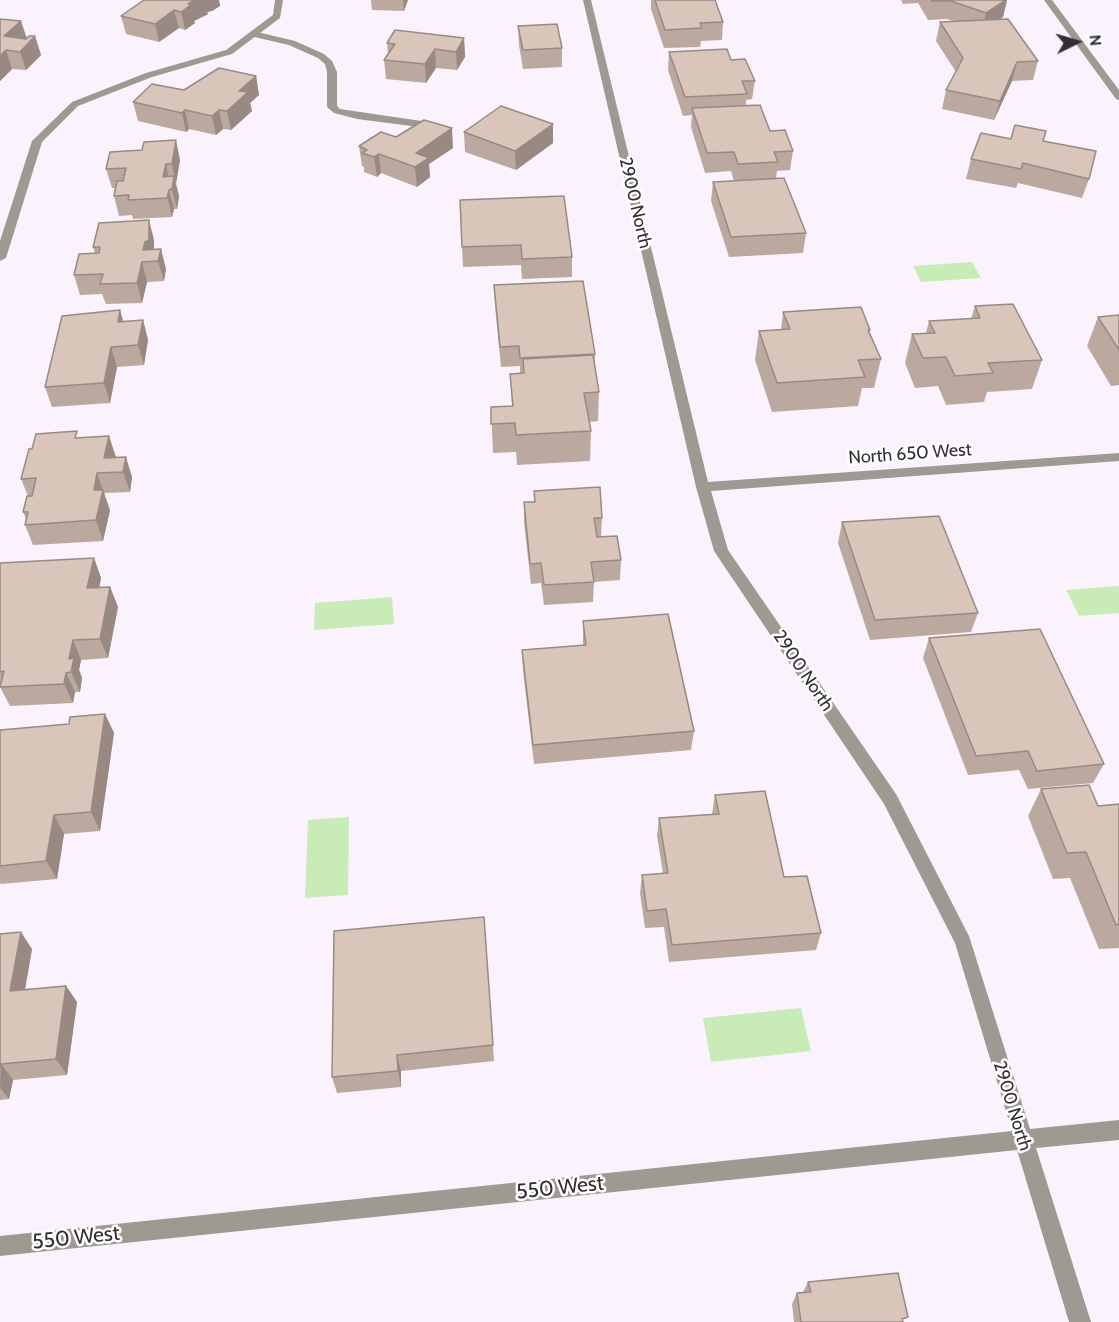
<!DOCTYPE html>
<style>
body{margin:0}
#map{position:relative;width:1119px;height:1322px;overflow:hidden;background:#faf3fe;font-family:Cabin,sans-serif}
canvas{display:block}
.north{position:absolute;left:1047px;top:12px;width:60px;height:60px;-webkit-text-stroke:4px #fff;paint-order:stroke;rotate:85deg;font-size:16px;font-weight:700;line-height:24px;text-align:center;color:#332e35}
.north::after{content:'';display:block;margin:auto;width:21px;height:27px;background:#332e35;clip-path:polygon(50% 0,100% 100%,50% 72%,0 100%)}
</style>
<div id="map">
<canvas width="1119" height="1322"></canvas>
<div class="north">N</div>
</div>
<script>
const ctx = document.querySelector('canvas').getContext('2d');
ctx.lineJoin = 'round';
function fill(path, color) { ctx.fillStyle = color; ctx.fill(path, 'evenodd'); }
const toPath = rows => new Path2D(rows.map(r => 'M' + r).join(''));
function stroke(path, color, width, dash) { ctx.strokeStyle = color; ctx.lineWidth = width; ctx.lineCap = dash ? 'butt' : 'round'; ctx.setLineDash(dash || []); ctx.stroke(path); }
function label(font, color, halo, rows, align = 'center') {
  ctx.font = font + ' Cabin,sans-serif'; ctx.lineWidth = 5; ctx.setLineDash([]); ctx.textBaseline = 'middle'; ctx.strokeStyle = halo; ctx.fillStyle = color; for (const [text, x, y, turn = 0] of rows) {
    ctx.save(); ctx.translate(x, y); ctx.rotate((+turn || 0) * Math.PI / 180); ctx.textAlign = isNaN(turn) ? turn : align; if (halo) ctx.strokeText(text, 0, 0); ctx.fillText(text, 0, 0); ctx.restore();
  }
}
fill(toPath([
 [972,262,981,278,921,282,913,266],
 [1119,586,1119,613,1079,616,1066,590],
 [392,597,394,624,314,630,315,603],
 [349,817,348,895,305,898,308,820],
 [801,1008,811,1051,711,1062,703,1018]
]), '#c9ecb6');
fill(toPath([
 [253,31,295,41,324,54,332,61,337,72,337,106,340,109,435,123,440,126,435,129,357,119,334,113,327,107,327,72,325,64,318,58,289,45,250,36,250,32,253,31]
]), '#9e9991');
fill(toPath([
 [275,0,283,0,280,18,232,54,152,77,78,106,42,142,6,258,0,261,0,241,32,141,72,102,146,73,226,50,273,15,275,0],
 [583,0,591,0,708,482,1119,453,1119,461,711,491,728,550,896,794,969,936,1030,1129,1119,1120,1119,1140,1036,1148,1091,1322,1069,1322,1017,1150,0,1256,0,1236,1012,1131,955,943,884,804,714,551,696,487,583,0],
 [1044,0,1052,0,1119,90,1119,100,1116,99,1044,0]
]), '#9e9991');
fill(toPath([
 [371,0,408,0,404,11,372,10],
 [651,0,715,0,723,22,722,40,701,41,700,47,664,48,651,9],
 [901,0,1007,0,1003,17,999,19,1038,61,1033,80,1012,81,994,120,942,109,946,90,956,72,936,41,940,22,954,21,947,19,928,20,918,3,903,4],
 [219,1,220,6,212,11,207,12,208,14,194,21,195,23,185,30,179,28,159,42,126,34,121,16],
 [0,19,26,38,35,36,41,55,26,70,12,69,0,81],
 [518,26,562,48,562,67,523,69,519,45],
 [464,38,465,57,457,70,436,68,426,83,386,79,384,60,388,55,387,43],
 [669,52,731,60,755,81,752,99,746,100,746,106,770,131,793,151,790,170,777,171,776,178,806,233,803,253,729,257,711,201,713,182,734,181,731,171,705,173,691,127,692,115,683,116,668,70],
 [256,76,259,95,250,103,252,111,231,130,223,129,216,135,189,129,186,132,138,121,133,102,184,90],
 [464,132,553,143,516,170,465,152],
 [396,137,453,148,429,164,430,177,417,187,381,173,377,177,364,172,364,167,362,166,359,146],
 [1011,139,1043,141,1089,179,1082,198,1018,183,1016,188,966,179,971,159],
 [180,160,176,184,179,196,177,209,174,209,172,217,133,219,132,215,119,216,114,196,115,188,112,188,106,169],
 [564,196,572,257,572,277,522,279,521,265,463,267,462,247],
 [154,240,154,250,166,269,164,281,147,282,142,303,106,304,102,294,80,295,74,275,95,253,93,247],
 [494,285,595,354,595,368,599,392,598,421,589,422,591,431,590,461,517,465,516,452,493,453,491,407,512,406,510,374,520,373,520,366,501,367,495,305],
 [975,306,1042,360,1032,389,987,392,984,402,946,405,938,386,915,388,905,363,912,334,926,333,929,321,971,319],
 [783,312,870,330,870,333,881,359,874,388,862,388,858,406,772,412,755,360,759,331,781,330],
 [1119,315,1119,385,1111,386,1087,346,1098,317],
 [143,320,148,340,144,365,117,367,110,403,52,407,45,387,123,321],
 [79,438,115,457,132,477,130,492,105,493,104,495,110,510,103,541,33,545,25,525,26,519,23,512,28,496,21,479],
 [534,491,602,518,601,537,621,560,620,580,594,582,593,602,544,605,541,583,531,584,524,522,524,502,534,502],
 [842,522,978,613,971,632,870,640,838,543],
 [94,558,101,578,99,588,110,587,118,607,108,658,81,660,79,670,82,678,80,692,75,692,73,703,10,706,0,687,0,563],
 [583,621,694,731,691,750,534,764,523,670,522,650,583,645],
 [929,638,1104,764,1093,783,1028,789,1019,770,968,775,923,658],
 [105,714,114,733,100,831,64,834,57,879,1,884,0,883,0,730,69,724],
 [1041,789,1098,806,1119,804,1119,948,1099,949,1070,878,1053,879,1028,816],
 [715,795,784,877,821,933,816,950,669,962,664,927,645,928,640,893,642,875,663,873,657,836,659,818,712,814],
 [484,917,494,1061,401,1071,401,1087,337,1093,332,1077],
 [0,934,32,949,25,989,66,986,77,1002,67,1075,13,1080,9,1099,0,1100],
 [808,1282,904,1322,794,1322,792,1304,797,1293,803,1292]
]), '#bba9a0');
fill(toPath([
 [195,0,219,0,220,6,212,11,207,12,208,14,194,21,195,23,185,30,181,12,188,4],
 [403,0,408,0,404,11],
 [1006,0,1007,0,1003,17,982,31,986,13],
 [174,10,179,28,159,42,155,24],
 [21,21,27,39,4,36],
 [35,36,41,55,26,70,20,52],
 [464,38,465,57,457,70,456,52],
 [435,49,436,68,426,83,425,64],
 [6,50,12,69,0,81,0,56],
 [1017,62,1012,81,994,120,1000,101],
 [256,76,259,95,250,103,252,111,231,130,227,111,239,91],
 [185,110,189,129,186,132,182,113],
 [219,110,223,129,216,135,212,116],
 [553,124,553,143,516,170,515,151],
 [452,128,453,148,429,164,430,177,417,187,415,167,416,153],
 [176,140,180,160,176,183,172,164],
 [379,154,381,173,377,177,374,157],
 [166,164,170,184,169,191,174,209,172,217,163,177],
 [174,176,179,196,177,209,172,189],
 [149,220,154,240,154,260,150,262,143,250],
 [161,249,166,269,164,281,158,261],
 [142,262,147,282,142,303,137,283],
 [120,310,126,330,118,322],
 [143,320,148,340,144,365,138,345],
 [111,347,117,367,110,403,104,383],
 [109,436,116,457,112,472,104,458],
 [126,457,132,477,130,492,123,472],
 [97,473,110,510,103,541,96,520,94,490],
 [94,558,101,578,95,608,87,588],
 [110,587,118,607,108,658,100,639],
 [73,640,81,660,79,670,82,678,80,692,71,672,69,659],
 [66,673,75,692,73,703,64,684],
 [105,714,114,733,100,831,91,812],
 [54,815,64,834,57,879,46,861],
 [21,932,32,949,22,1007,10,991],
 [66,986,77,1002,67,1075,56,1059],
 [397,1055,401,1071,401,1087,398,1071],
 [1,1064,13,1080,9,1099,0,1088]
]), '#988a82');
const building = toPath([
 [144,0,195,0,188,4,191,5,181,12,174,10,155,24,121,16,144,0],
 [655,0,715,0,723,22,700,23,702,28,665,30,655,0],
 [931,0,1006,0,986,13,951,1,932,1,931,0],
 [0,19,21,21,4,36,26,39,29,36,35,36,20,52,6,50,0,56,0,19],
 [1008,19,1038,61,1017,62,1000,101,946,90,963,58,940,22,1008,19],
 [557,24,562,48,523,50,518,26,557,24],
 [395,30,464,38,456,52,435,49,425,64,384,60,395,44,387,43,395,30],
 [727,49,731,60,745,59,755,81,742,81,747,94,685,97,669,52,727,49],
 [219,68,256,76,239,91,248,92,227,111,219,110,212,116,185,110,182,113,133,102,152,84,184,90,219,68],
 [760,105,770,131,785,130,793,151,774,152,778,162,738,164,734,152,707,153,692,108,760,105],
 [501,106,553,124,515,151,464,132,501,106],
 [424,120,452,128,416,153,429,158,415,167,379,154,374,157,362,153,367,150,359,146,381,132,396,137,424,120],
 [1015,125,1046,131,1043,141,1096,151,1089,179,1023,163,1021,169,971,159,981,133,1011,139,1015,125],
 [176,140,172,164,166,164,163,177,174,176,172,189,169,190,167,198,128,200,129,195,114,196,117,181,123,181,126,168,106,169,110,152,142,150,144,142,176,140],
 [784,178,806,233,731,237,713,182,784,178],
 [564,196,572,257,522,259,521,245,462,247,460,200,564,196],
 [149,220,149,240,145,242,143,250,161,249,158,261,142,262,137,283,100,284,103,274,74,275,79,254,99,253,100,247,93,247,99,223,149,220],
 [583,281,595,354,520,358,519,346,500,347,494,285,583,281],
 [1013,304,1042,360,988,363,993,373,955,376,946,357,923,358,912,334,935,333,929,321,980,318,975,306,1013,304],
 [861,307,870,330,868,330,881,359,858,360,865,377,777,383,759,331,790,329,783,312,861,307],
 [120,310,118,322,143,320,138,345,111,347,104,383,45,387,62,316,120,310],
 [1119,315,1119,350,1098,317,1119,315],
 [593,355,599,392,584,393,591,431,516,435,515,423,491,424,491,407,513,406,510,374,524,373,523,359,593,355],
 [77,431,75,438,109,436,104,458,126,457,123,472,97,473,94,490,103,490,96,520,25,525,28,512,23,512,27,496,32,496,36,478,21,479,29,449,32,449,36,434,77,431],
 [600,487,602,518,594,518,597,537,617,536,621,560,591,562,594,582,544,585,541,563,530,564,524,502,535,502,534,491,600,487],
 [939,516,978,613,875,620,842,522,939,516],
 [94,558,87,588,110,587,100,639,73,640,69,659,74,658,71,672,66,673,64,684,0,687,4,671,0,672,0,563,94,558],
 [668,614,694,731,533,745,522,650,586,645,583,621,668,614],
 [1040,629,1104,764,1037,771,1028,751,976,756,929,638,1040,629],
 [105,714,91,812,54,815,46,861,0,866,0,730,69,724,70,717,105,714],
 [1089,785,1098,806,1119,804,1119,924,1116,925,1086,852,1067,853,1041,789,1089,785],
 [765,791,784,877,807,876,821,933,672,945,666,909,647,911,642,875,668,873,659,818,719,814,715,795,765,791],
 [484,917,493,1045,397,1055,398,1071,332,1077,334,931,484,917],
 [21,932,10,991,66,986,56,1059,1,1064,0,1068,0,934,21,932],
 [898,1273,908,1317,902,1319,903,1322,801,1322,797,1293,811,1292,808,1282,898,1273]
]);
fill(building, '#d9c5ba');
stroke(building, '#988a82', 1.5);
label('18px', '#332e35', '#fff', [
 ["2900 North",635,203,77],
 ["North 650 West",910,454,-4],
 ["2900 North",803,671,56],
 ["2900 North",1012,1106,73]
]);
label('21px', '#332e35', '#fff', [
 ["550 West",560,1188,-6],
 ["550 West",76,1238,-6]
]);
</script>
